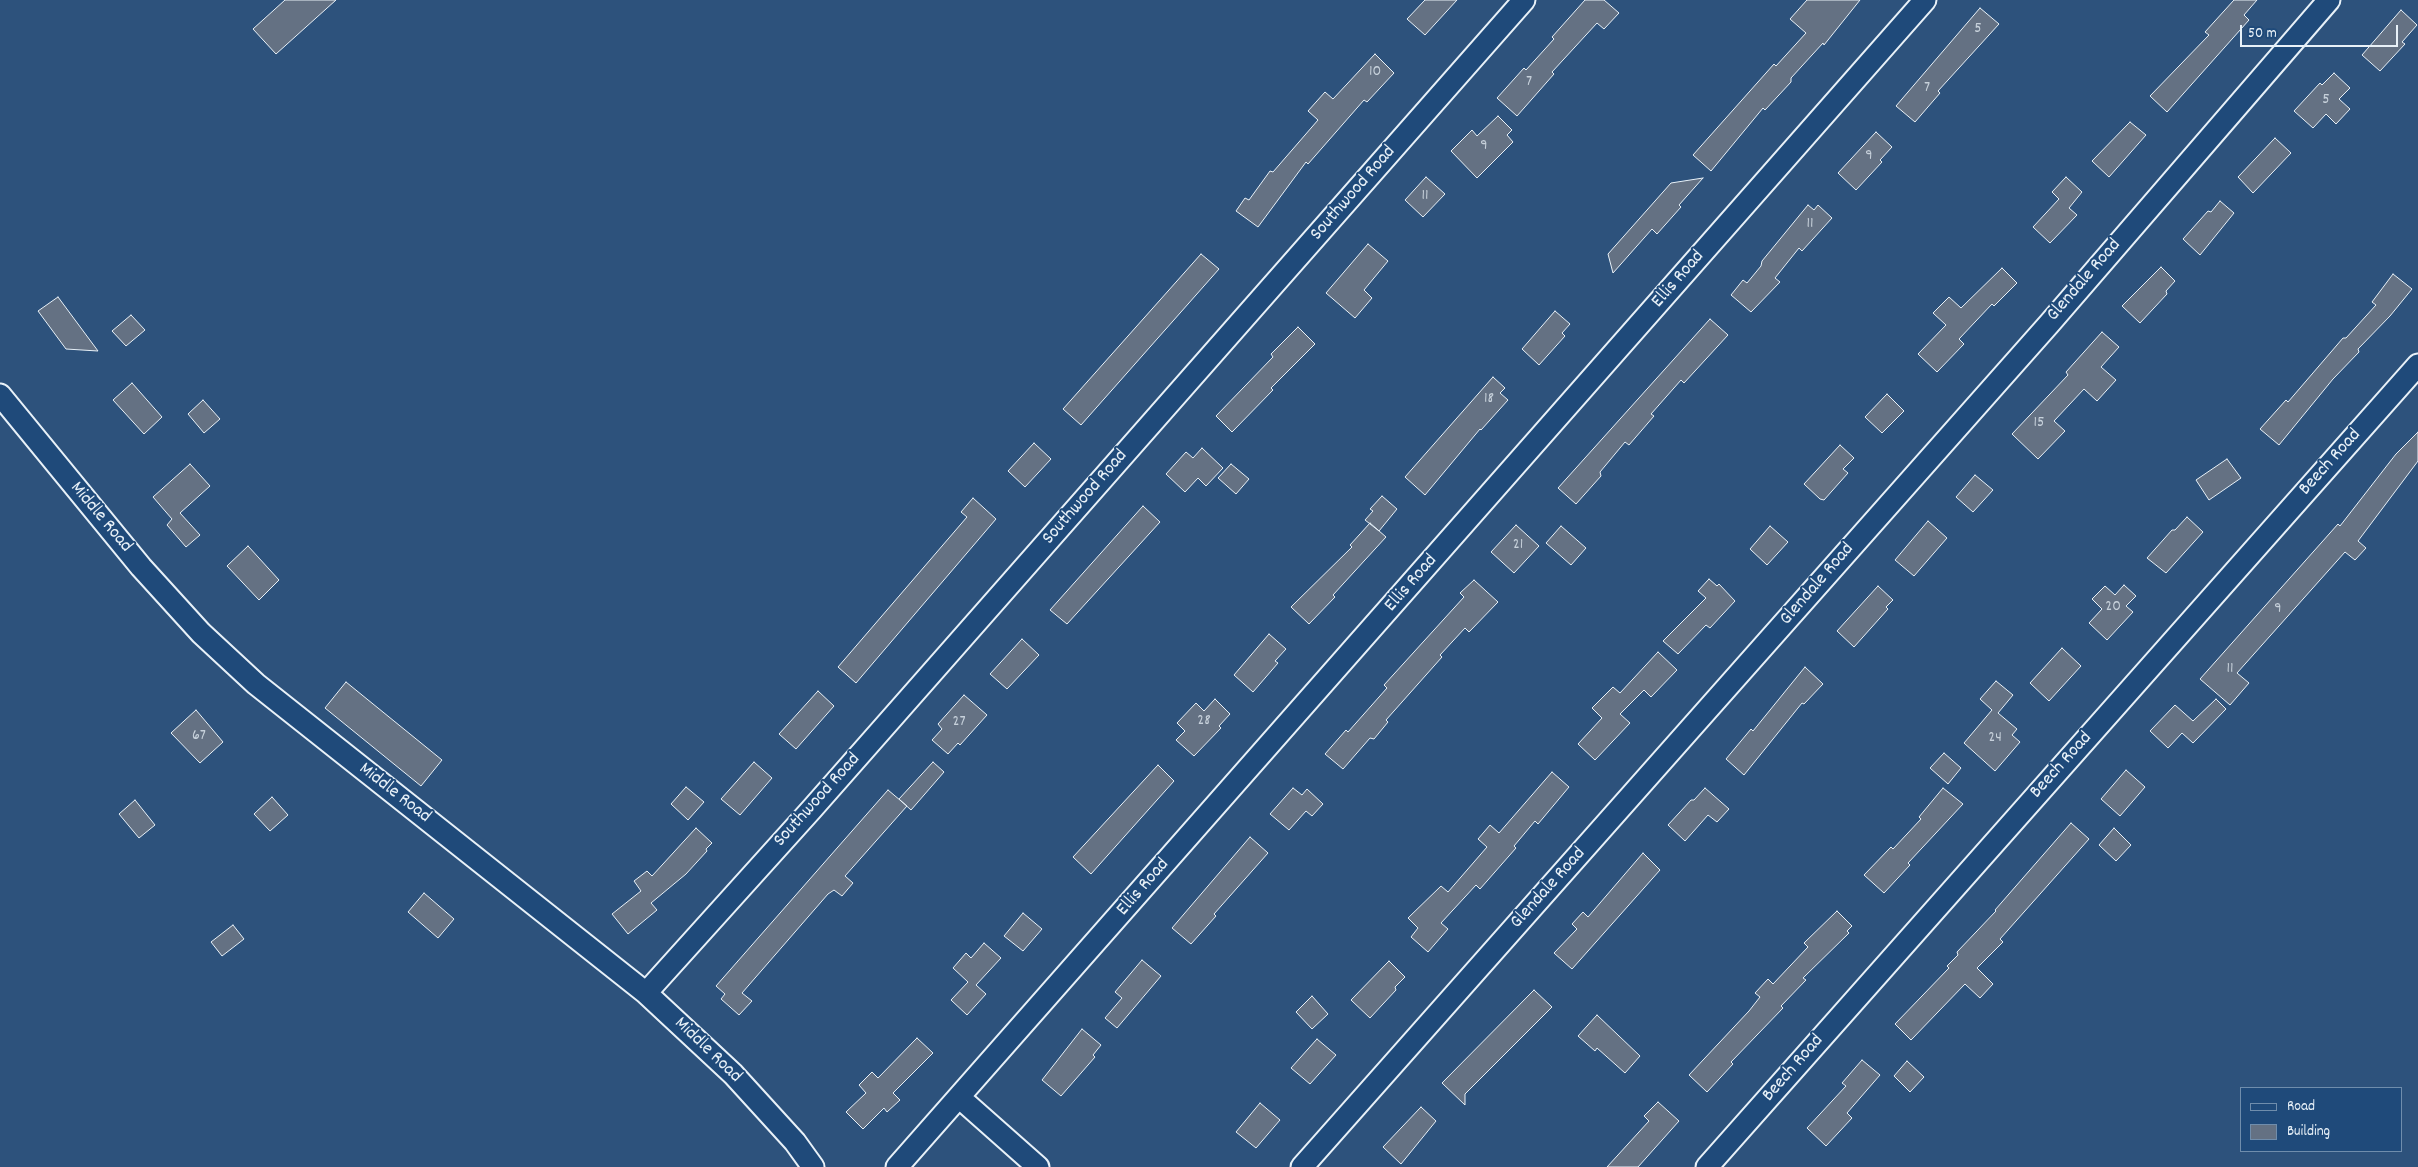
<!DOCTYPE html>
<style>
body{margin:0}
#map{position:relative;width:2418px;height:1167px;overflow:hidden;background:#2d527c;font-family:Dekko,sans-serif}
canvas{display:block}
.legend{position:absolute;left:2240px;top:1087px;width:162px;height:65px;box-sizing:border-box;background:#1f4a7a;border:1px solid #6f8dac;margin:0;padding:6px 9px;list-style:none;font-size:15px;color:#e8f1f8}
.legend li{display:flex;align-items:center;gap:10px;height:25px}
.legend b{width:25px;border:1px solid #6f8dac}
.scale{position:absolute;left:2240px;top:25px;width:158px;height:22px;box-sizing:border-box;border:2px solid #e8f1f8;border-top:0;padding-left:6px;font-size:15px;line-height:18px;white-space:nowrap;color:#e8f1f8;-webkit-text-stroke:4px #1f4a7a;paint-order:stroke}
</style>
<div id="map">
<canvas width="2418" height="1167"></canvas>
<ul class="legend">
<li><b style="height:6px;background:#1f4a7a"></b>Road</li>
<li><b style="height:14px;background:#647183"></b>Building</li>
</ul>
<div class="scale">50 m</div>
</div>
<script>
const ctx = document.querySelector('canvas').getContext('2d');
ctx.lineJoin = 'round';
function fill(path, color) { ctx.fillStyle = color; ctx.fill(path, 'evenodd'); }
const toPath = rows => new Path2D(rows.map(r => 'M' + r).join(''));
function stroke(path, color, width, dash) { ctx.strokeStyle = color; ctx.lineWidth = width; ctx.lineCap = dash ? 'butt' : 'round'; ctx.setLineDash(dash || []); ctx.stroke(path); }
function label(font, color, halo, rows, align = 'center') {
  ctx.font = font + ' Dekko,sans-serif'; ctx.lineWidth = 4; ctx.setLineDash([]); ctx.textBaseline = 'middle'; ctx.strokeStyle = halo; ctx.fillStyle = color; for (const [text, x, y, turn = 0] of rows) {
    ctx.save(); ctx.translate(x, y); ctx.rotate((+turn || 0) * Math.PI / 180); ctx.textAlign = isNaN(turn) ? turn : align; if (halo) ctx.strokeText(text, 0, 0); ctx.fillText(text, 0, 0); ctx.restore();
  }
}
const building = toPath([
 [285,0,336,0,276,54,253,29,285,0],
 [1425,0,1457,0,1425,35,1407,19,1425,0],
 [1585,0,1604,0,1619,13,1604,29,1597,23,1552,72,1554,74,1517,116,1497,98,1524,68,1526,70,1554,39,1552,37,1585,0],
 [1807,0,1860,0,1824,45,1823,43,1791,78,1791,82,1765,110,1763,108,1711,171,1693,155,1774,64,1776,66,1806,33,1790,19,1807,0],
 [2234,0,2257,0,2244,15,2249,20,2167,112,2150,96,2209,35,2205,32,2234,0],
 [1980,8,1999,24,1938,91,1940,93,1915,122,1896,106,1980,8],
 [2401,10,2417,25,2402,42,2405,44,2380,71,2362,55,2401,10],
 [1375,54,1394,73,1367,102,1364,100,1308,164,1306,162,1258,227,1236,211,1245,198,1249,200,1270,171,1273,172,1318,120,1308,111,1325,92,1333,99,1375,54],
 [2334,73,2350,88,2339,99,2350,109,2336,124,2326,114,2313,128,2294,111,2320,83,2322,85,2334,73],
 [1498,116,1512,130,1507,135,1513,142,1477,178,1451,151,1472,130,1477,136,1498,116],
 [2130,122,2146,135,2109,177,2092,161,2130,122],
 [1876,132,1892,147,1880,160,1882,162,1856,190,1838,173,1876,132],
 [2275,138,2291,153,2253,193,2238,177,2275,138],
 [1426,177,1445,194,1423,217,1405,200,1426,177],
 [2066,177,2082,192,2069,208,2077,215,2050,243,2033,227,2059,199,2052,192,2066,177],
 [1703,178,1679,205,1681,207,1657,234,1652,229,1613,273,1608,254,1671,183,1703,178],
 [2220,201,2234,213,2200,255,2183,239,2208,211,2211,212,2220,201],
 [1808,205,1814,210,1818,205,1832,218,1802,251,1799,248,1775,278,1780,282,1751,312,1731,295,1743,280,1747,283,1761,266,1762,261,1808,205],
 [1368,244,1388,261,1364,290,1372,298,1355,318,1326,293,1368,244],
 [1201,254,1219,269,1081,425,1063,409,1201,254],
 [2161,267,2175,281,2166,291,2167,294,2140,323,2122,306,2161,267],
 [2002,268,2017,283,1994,306,1992,304,1959,339,1964,344,1937,372,1918,354,1946,325,1933,313,1949,297,1961,308,2002,268],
 [2393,274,2412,289,2390,316,2358,349,2359,352,2333,379,2279,445,2260,429,2286,400,2288,402,2343,338,2346,338,2376,305,2372,302,2393,274],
 [58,297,98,351,66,349,38,311,58,297],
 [1555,311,1570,324,1562,333,1565,336,1539,365,1522,349,1555,311],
 [131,315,145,330,126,346,112,331,131,315],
 [1710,319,1728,335,1684,383,1681,380,1651,414,1654,416,1629,445,1625,442,1600,472,1601,476,1576,504,1558,488,1710,319],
 [1298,327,1315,344,1271,388,1273,390,1232,432,1216,416,1273,357,1271,354,1298,327],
 [2102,332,2119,347,2101,367,2116,380,2097,401,2084,389,2054,421,2065,431,2038,459,2012,434,2068,375,2066,372,2102,332],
 [1493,377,1505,388,1500,393,1508,400,1481,430,1480,429,1425,495,1405,477,1493,377],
 [132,383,162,417,144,434,113,400,132,383],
 [1887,394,1904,411,1882,433,1865,417,1887,394],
 [203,400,220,419,204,433,188,414,203,400],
 [2418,432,2418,461,2358,541,2366,548,2355,560,2345,552,2237,673,2249,683,2230,705,2200,679,2338,524,2340,526,2396,454,2418,432],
 [1034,443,1051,459,1025,487,1008,471,1034,443],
 [1840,445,1854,458,1843,469,1848,473,1824,500,1820,499,1804,484,1840,445],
 [1202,448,1223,468,1206,486,1198,478,1185,492,1166,474,1186,452,1193,458,1202,448],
 [2227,459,2241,478,2209,500,2196,480,2227,459],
 [190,464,210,486,180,513,200,535,186,547,167,525,172,519,153,497,190,464],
 [1231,464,1249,479,1236,494,1218,478,1231,464],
 [1975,475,1993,490,1973,512,1956,497,1975,475],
 [1382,496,1397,509,1379,531,1365,520,1373,511,1370,509,1382,496],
 [973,498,996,519,856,683,838,667,967,517,961,512,973,498],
 [1143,506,1160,522,1067,624,1050,610,1143,506],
 [2187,517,2203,532,2166,573,2147,558,2172,530,2175,530,2187,517],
 [1928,521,1947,538,1914,576,1895,560,1928,521],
 [1370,523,1386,537,1333,595,1335,597,1309,624,1291,607,1352,547,1350,545,1370,523],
 [1516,525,1539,546,1514,573,1491,552,1516,525],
 [1561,526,1586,548,1571,565,1546,543,1561,526],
 [1770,526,1788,542,1767,565,1750,549,1770,526],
 [248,546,279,580,259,600,227,566,248,546],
 [1709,579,1717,586,1719,584,1735,601,1710,628,1706,625,1678,654,1663,641,1706,598,1698,591,1709,579],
 [1474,580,1498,602,1469,632,1465,628,1440,655,1442,657,1386,720,1388,722,1374,739,1370,738,1343,769,1325,754,1346,730,1348,732,1387,688,1384,685,1464,597,1460,593,1474,580],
 [2124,585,2136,596,2126,606,2133,612,2107,640,2089,623,2102,609,2092,599,2105,586,2115,595,2124,585],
 [1878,586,1893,600,1886,607,1888,609,1854,647,1837,631,1878,586],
 [1269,634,1286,649,1275,661,1278,663,1253,692,1234,675,1269,634],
 [1022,639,1039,655,1007,689,990,674,1022,639],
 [2062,648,2081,666,2049,701,2030,683,2062,648],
 [1658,652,1677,670,1651,697,1644,690,1620,714,1630,723,1595,760,1578,744,1602,718,1592,708,1613,687,1620,693,1658,652],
 [1805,667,1823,684,1804,704,1802,703,1744,775,1726,759,1751,729,1753,731,1805,667],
 [1996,681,2013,695,1998,713,2017,729,2012,735,2020,742,1995,771,1964,743,1992,710,1980,699,1996,681],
 [346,682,442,760,421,786,325,708,346,682],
 [818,691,834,706,796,749,779,734,818,691],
 [964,695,987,715,960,745,958,743,948,754,932,740,942,729,938,724,964,695],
 [1215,699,1230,714,1219,726,1221,728,1194,756,1176,740,1185,731,1177,723,1196,703,1204,711,1215,699],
 [2216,699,2226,709,2193,743,2182,733,2168,748,2150,731,2175,705,2193,721,2216,699],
 [196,710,223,742,200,763,171,733,196,710],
 [1944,753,1961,768,1948,784,1930,768,1944,753],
 [754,762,772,778,740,815,721,799,754,762],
 [933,762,944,772,911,810,899,799,933,762],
 [1158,765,1174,781,1091,874,1073,857,1158,765],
 [2126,770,2145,787,2120,816,2101,799,2126,770],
 [1552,772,1569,787,1538,824,1535,821,1514,846,1516,848,1480,889,1476,885,1441,923,1448,929,1428,952,1411,937,1418,928,1408,918,1441,886,1448,892,1487,847,1478,839,1490,825,1499,833,1552,772],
 [686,787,704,802,688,820,671,804,686,787],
 [1293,788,1302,795,1307,789,1323,804,1312,816,1306,811,1289,830,1270,814,1293,788],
 [1705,788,1729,809,1717,822,1708,815,1685,841,1668,825,1691,800,1694,800,1705,788],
 [1943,788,1963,804,1908,863,1910,865,1884,893,1864,875,1891,847,1893,849,1921,819,1919,817,1943,788],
 [888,790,907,806,845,876,853,883,842,896,834,890,828,894,742,993,752,1001,739,1015,721,999,725,994,716,986,888,790],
 [272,797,288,815,270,831,254,814,272,797],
 [135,800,155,825,139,838,119,814,135,800],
 [2071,823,2089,839,2000,939,2003,942,1977,968,1993,984,1980,998,1965,984,1911,1040,1895,1024,1949,968,1947,966,1958,955,1957,952,1996,911,1995,910,2071,823],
 [696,828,712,843,706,849,707,851,686,874,651,903,657,910,628,934,612,914,641,891,634,881,647,871,652,876,696,828],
 [2114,828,2131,845,2116,861,2099,845,2114,828],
 [1250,837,1268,853,1214,914,1216,916,1191,944,1172,928,1250,837],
 [1643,853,1660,870,1572,969,1554,953,1577,929,1572,924,1583,912,1588,917,1643,853],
 [424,893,454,919,438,938,408,912,424,893],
 [1837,911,1852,926,1847,931,1849,933,1803,978,1806,980,1781,1006,1783,1008,1731,1062,1733,1064,1707,1092,1689,1075,1749,1011,1760,997,1755,993,1768,979,1773,984,1808,947,1804,943,1837,911],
 [1023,913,1042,929,1023,951,1004,936,1023,913],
 [233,925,244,939,222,956,211,942,233,925],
 [984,943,1001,958,976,985,986,994,967,1015,951,1000,968,982,953,968,966,953,971,958,984,943],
 [1142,960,1161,976,1117,1028,1105,1018,1122,998,1115,992,1142,960],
 [1389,961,1405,977,1395,987,1396,990,1370,1018,1351,1000,1389,961],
 [1534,990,1552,1007,1465,1094,1465,1105,1442,1083,1534,990],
 [1312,996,1328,1014,1312,1029,1296,1012,1312,996],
 [1597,1015,1640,1056,1625,1073,1597,1048,1595,1051,1578,1036,1597,1015],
 [1082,1029,1101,1045,1093,1055,1095,1057,1061,1096,1042,1080,1082,1029],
 [917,1038,933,1053,893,1093,900,1100,887,1112,884,1108,863,1129,846,1112,866,1093,859,1085,872,1072,878,1078,917,1038],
 [1317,1039,1336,1055,1310,1084,1291,1068,1317,1039],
 [1862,1060,1880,1075,1847,1113,1852,1118,1826,1146,1807,1128,1846,1086,1842,1083,1862,1060],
 [1907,1061,1924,1077,1910,1092,1894,1076,1907,1061],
 [1658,1102,1679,1121,1638,1167,1607,1167,1649,1121,1644,1116,1658,1102],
 [1260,1103,1280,1120,1256,1148,1236,1132,1260,1103],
 [1421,1107,1436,1121,1401,1164,1383,1147,1421,1107]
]);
fill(building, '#647183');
stroke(building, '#e8f1f8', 1);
const minor = toPath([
 [0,395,141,567,201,633,256,684,646,993,733,1074,795,1142,813,1167],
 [646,993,811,810,1524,0],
 [960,1098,1038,1167],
 [897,1167,1925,0],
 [1302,1167,2049,324,2329,0],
 [1707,1167,2418,365]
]);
stroke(minor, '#e8f1f8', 25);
stroke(minor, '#1f4a7a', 21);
label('16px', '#c7d1db', null, [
 ["5",1978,30],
 ["10",1375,73],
 ["7",1529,83],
 ["7",1927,89],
 ["5",2326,101],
 ["9",1484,147],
 ["9",1869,157],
 ["11",1425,197],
 ["11",1810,225],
 ["18",1489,400],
 ["15",2039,424],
 ["21",1518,546],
 ["20",2113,608],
 ["9",2278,610],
 ["11",2230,670],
 ["28",1204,722],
 ["27",959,723],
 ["67",199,737],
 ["24",1995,739]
]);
label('19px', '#e8f1f8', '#1f4a7a', [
 ["Southwood Road",1354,194,-49],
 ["Ellis Road",1679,280,-49],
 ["Glendale Road",2085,281,-49],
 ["Beech Road",2331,463,-48],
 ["Southwood Road",1086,498,-49],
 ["Middle Road",100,518,50],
 ["Ellis Road",1412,584,-49],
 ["Glendale Road",1818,585,-49],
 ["Beech Road",2062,766,-48],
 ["Middle Road",394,794,38],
 ["Southwood Road",818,801,-48],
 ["Ellis Road",1144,888,-49],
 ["Glendale Road",1549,889,-48],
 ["Middle Road",707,1051,44],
 ["Beech Road",1794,1069,-49]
]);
</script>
